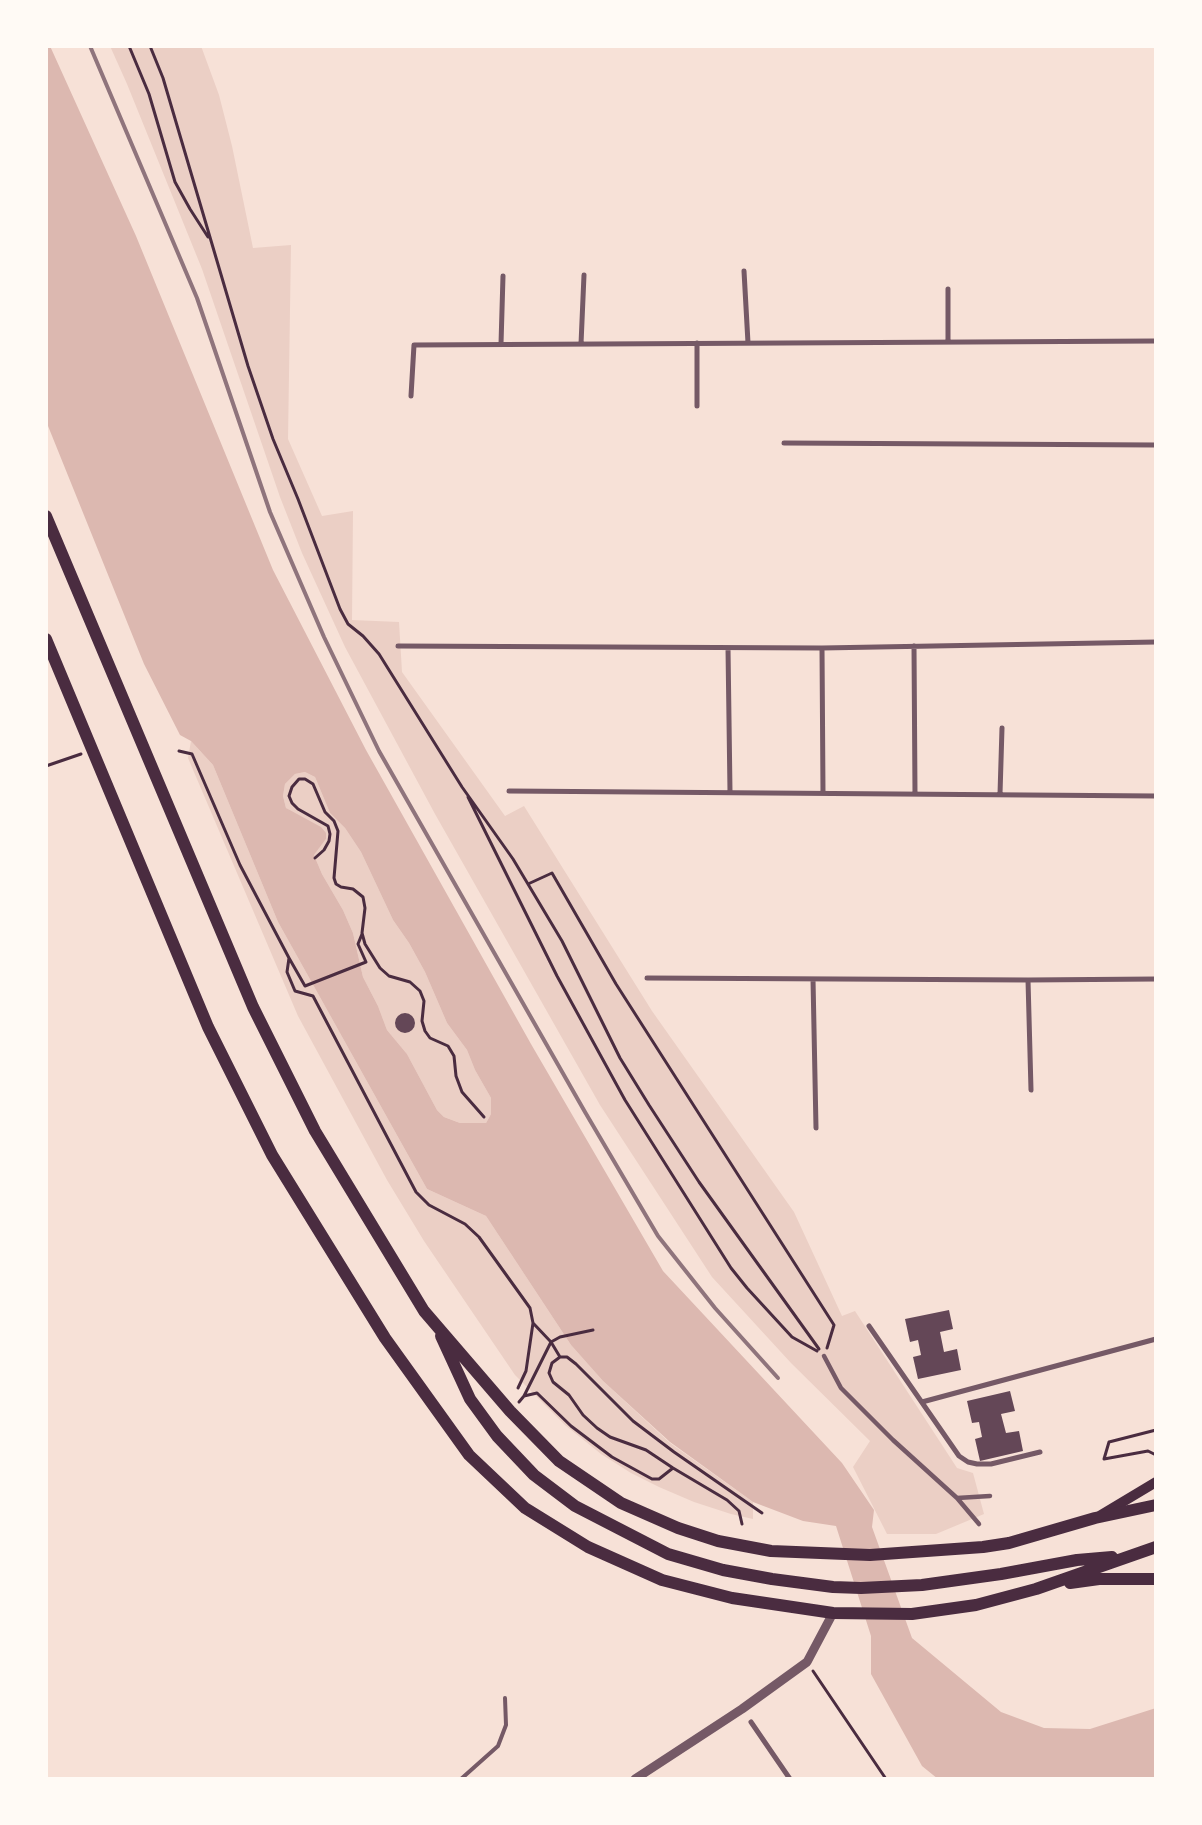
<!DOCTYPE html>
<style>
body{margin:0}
#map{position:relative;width:1202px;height:1825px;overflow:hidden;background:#f7e1d7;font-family:"DejaVu Sans",sans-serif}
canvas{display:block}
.frame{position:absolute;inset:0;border:48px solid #fffaf5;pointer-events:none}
</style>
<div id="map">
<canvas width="1202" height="1825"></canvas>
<div class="frame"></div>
</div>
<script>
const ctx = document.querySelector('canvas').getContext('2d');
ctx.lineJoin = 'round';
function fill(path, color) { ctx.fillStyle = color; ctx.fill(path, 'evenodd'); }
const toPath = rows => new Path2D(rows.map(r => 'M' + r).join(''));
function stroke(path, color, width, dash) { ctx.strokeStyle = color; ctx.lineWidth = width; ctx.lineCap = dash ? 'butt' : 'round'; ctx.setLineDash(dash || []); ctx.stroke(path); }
fill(toPath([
 [110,46,201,46,219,95,232,146,253,248,291,245,288,439,322,516,353,511,352,620,399,622,402,672,505,816,524,806,652,1011,794,1212,842,1316,855,1311,957,1468,973,1473,984,1514,936,1534,887,1534,853,1467,870,1441,791,1363,712,1277,600,1105,435,814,345,647,302,553,280,497,202,269,127,84],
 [191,741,213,765,278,922,427,1189,486,1216,571,1345,603,1381,670,1443,753,1502,753,1519,731,1514,694,1502,659,1487,631,1473,601,1454,565,1425,515,1375,424,1241,387,1180,298,1016,188,758],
 [305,772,315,777,330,813,345,828,361,852,393,920,409,943,425,972,447,1023,467,1050,475,1070,491,1098,491,1114,486,1123,460,1123,444,1117,437,1110,407,1054,387,1030,378,1006,363,977,353,933,343,910,322,874,314,855,326,839,286,808,283,796,285,784,295,774]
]), '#ebcfc5');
fill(toPath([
 [46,46,50,46,136,236,273,570,366,750,531,1044,663,1271,842,1463,874,1510,872,1527,912,1638,1001,1712,1044,1728,1090,1729,1156,1708,1156,1779,938,1779,922,1766,871,1674,871,1636,836,1526,803,1521,753,1502,670,1442,603,1381,571,1345,486,1216,427,1189,278,922,213,765,191,741,180,735,144,664,46,421],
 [305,772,315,777,330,813,345,828,361,852,393,920,409,943,425,972,447,1023,467,1050,475,1070,491,1098,491,1114,486,1123,460,1123,444,1117,437,1110,407,1054,387,1030,378,1006,363,977,353,933,343,910,322,874,314,855,326,839,326,833,321,827,286,808,283,796,285,784,295,774]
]), '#dcb8b0');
fill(toPath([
 '395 1023a10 10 0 1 1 20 0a10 10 0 1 1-20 0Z',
 [949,1310,953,1329,940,1332,944,1352,957,1349,961,1370,918,1379,913,1357,921,1355,918,1340,910,1342,905,1319],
 [1010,1391,1015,1411,1001,1414,1006,1433,1019,1431,1023,1451,980,1461,975,1439,982,1437,979,1422,972,1423,967,1401]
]), '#644757');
stroke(toPath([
 [129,46,149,94,175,182,190,209,208,237],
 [150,46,163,78,248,366,273,439,298,499,340,609,348,624,363,636,379,654,462,787,513,859,562,941,620,1058,649,1105,699,1182,819,1349],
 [179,751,192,754,240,865,289,958,287,972,295,991,313,996,416,1192,429,1205,465,1224,479,1237,530,1308,533,1323,526,1371,518,1388],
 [46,766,81,754],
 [468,797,557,976,625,1100,731,1268,747,1288,792,1337,817,1351],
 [315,858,324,850,329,841,330,834,328,826,298,809,292,803,289,796,292,787,299,779,305,779,313,784,325,812,334,821,338,831,334,878,336,884,341,887,353,889,363,897,365,908,362,933,365,944,380,968,389,976,410,982,420,991,424,1001,422,1021,425,1031,430,1038,448,1046,454,1056,456,1076,462,1092,484,1117],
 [528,884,552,873,616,984,834,1325,827,1348],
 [289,958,305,986,366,962,358,944,362,934],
 [533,1323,551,1342,560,1357],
 [524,1396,537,1393,571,1426,612,1457,652,1479,659,1479,673,1468],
 [519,1402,524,1396,551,1342,560,1337,593,1330],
 [1156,1430,1109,1442,1104,1459,1148,1451,1156,1455],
 [742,1524,739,1511,727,1500,673,1468,646,1450,610,1437,597,1428,583,1415,569,1395,553,1382,549,1373,552,1363,560,1357,567,1357,576,1364,633,1421,674,1452,762,1513],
 [813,1671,886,1779]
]), '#4a2c40', 3);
stroke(toPath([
 [461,1779,498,1746,506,1725,505,1698]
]), '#755966', 4);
stroke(toPath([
 [824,1356,841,1388,893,1440,957,1498,990,1496],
 [957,1498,979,1524]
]), '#755966', 4.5);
stroke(toPath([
 [744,271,748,343],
 [948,289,948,342],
 [697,343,697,406],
 [501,344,503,276],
 [581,344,584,275],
 [411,396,414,345,1156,341],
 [784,443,1156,445],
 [398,646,822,648,1156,642],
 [914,646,915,794],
 [728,648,730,792],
 [822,648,823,793],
 [509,791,1156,796],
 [1000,794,1002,728],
 [647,978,1028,980,1156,979],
 [813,979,816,1128],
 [1028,980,1031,1090],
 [869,1326,959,1456,968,1462,977,1464,991,1464,1040,1452],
 [922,1402,1156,1339],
 [751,1722,790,1779]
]), '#755966', 5);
stroke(toPath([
 [635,1779,742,1709,807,1662,833,1613]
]), '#755966', 9);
stroke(toPath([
 [1101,1515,1156,1482]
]), '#4a2c40', 10);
stroke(toPath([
 [46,516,253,1007,315,1131,424,1311,510,1411,559,1461,621,1503,678,1528,718,1541,771,1551,870,1555,983,1547,1009,1543,1095,1518,1156,1505],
 [46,639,208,1027,272,1155,385,1338,469,1455,525,1508,588,1547,662,1580,732,1598,833,1613,912,1614,976,1605,1036,1589,1156,1547],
 [441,1336,470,1399,497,1436,534,1475,575,1506,668,1554,723,1570,772,1579,833,1587,861,1588,922,1585,1001,1574,1077,1560,1112,1557],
 [1070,1583,1099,1579,1156,1579]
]), '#4a2c40', 12);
stroke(toPath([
 [90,46,197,298,270,512,324,637,379,751,585,1112,658,1236,715,1308,778,1378]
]), '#8f747c', 4);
</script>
